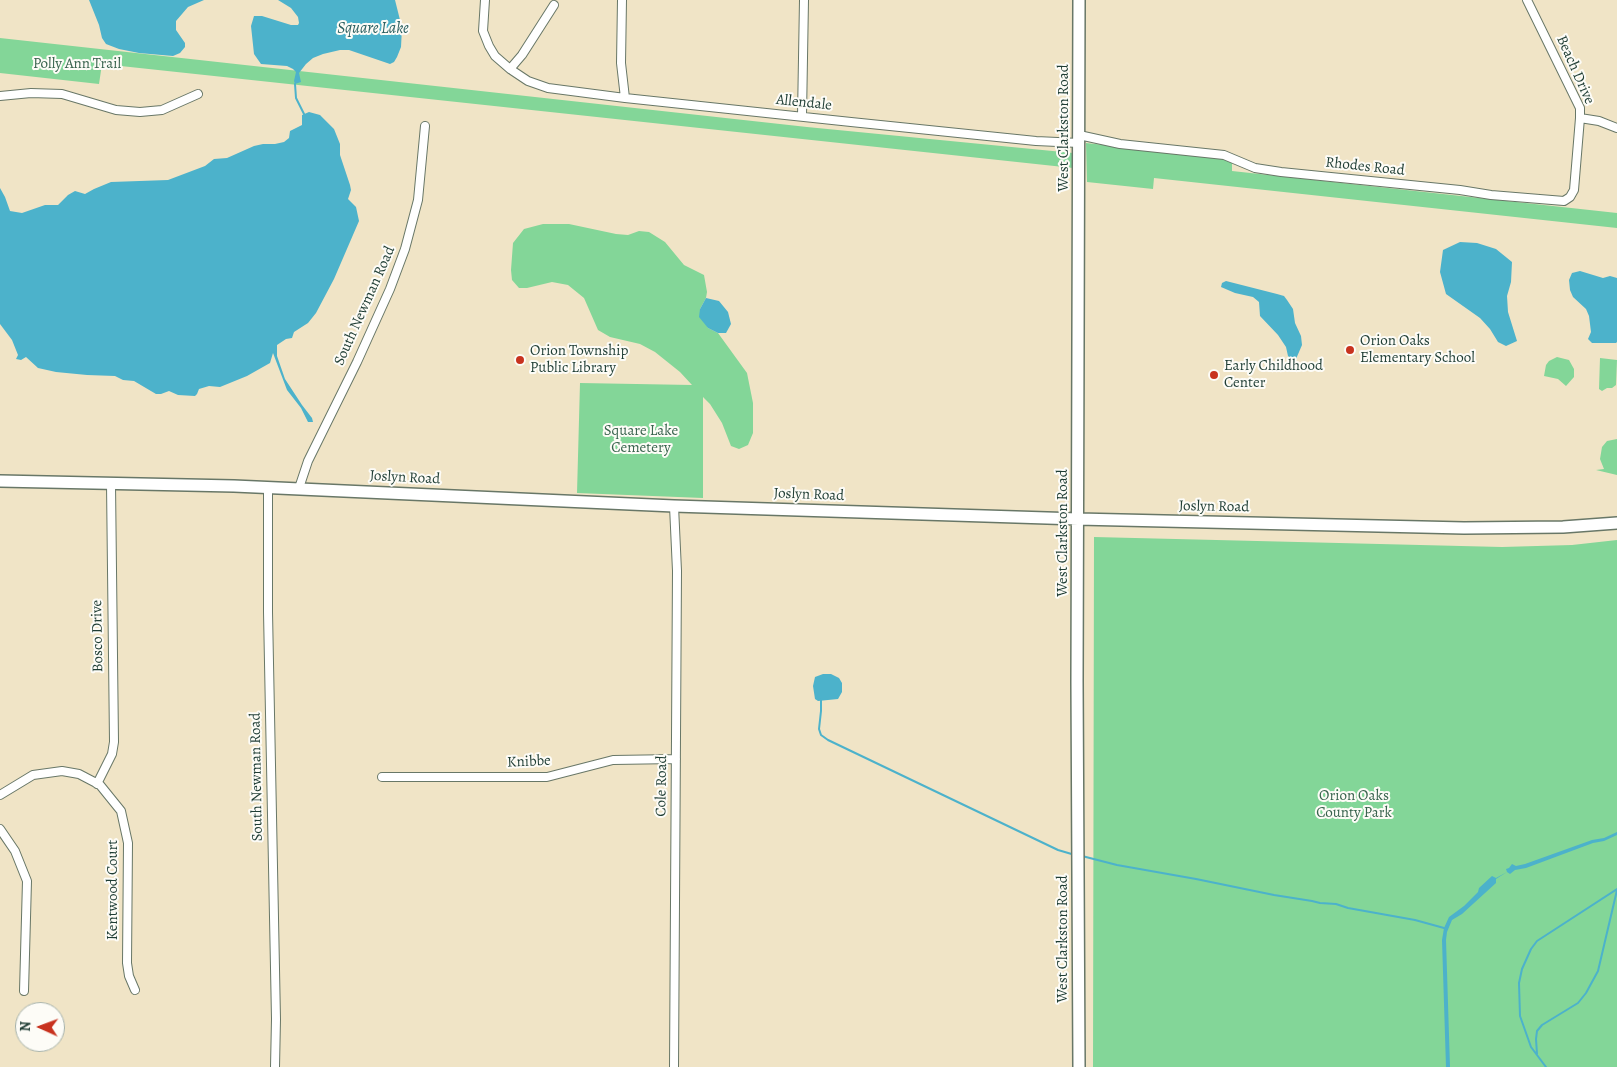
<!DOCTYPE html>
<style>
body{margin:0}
#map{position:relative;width:1617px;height:1067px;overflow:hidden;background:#f0e4c6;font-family:Alegreya,serif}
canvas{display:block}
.north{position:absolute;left:15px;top:1002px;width:50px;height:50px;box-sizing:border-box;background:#fdfcf7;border:1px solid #a4b0a9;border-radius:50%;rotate:272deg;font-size:14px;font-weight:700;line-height:20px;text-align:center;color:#1f3d34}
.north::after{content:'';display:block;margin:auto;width:18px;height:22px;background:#c8321e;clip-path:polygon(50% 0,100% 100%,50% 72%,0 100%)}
</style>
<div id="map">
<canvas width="1617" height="1067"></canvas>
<div class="north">N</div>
</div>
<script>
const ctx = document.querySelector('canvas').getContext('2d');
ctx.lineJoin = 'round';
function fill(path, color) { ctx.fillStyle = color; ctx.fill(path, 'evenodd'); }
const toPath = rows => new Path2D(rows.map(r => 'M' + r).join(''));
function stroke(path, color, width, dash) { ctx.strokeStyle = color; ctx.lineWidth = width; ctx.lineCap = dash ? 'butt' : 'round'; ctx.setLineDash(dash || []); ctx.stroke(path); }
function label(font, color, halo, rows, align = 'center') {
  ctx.font = font + ' Alegreya,serif'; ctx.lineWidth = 4; ctx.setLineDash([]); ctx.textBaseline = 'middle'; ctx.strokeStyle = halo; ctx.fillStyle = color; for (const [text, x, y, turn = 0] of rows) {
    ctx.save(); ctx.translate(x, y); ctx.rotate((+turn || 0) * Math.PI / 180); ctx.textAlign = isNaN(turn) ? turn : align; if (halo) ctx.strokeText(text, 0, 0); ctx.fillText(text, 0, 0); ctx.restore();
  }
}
fill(toPath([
 [0,38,807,127,1073,153,1073,168,102,64,99,84,0,73],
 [1086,143,1232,159,1232,171,1617,213,1617,228,1154,178,1153,189,1087,182],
 [543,224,569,224,616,234,628,235,639,231,649,232,665,242,684,265,704,275,707,292,706,298,700,309,708,328,718,333,747,373,753,403,753,433,748,445,739,449,731,446,722,423,710,404,703,397,703,498,577,493,580,383,692,385,680,372,655,352,640,344,610,337,598,330,584,298,568,285,552,282,527,288,519,288,512,280,511,270,513,243,524,229],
 [1557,357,1569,360,1574,369,1574,377,1566,386,1558,379,1544,376,1546,365,1549,361],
 [1600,358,1617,360,1616,385,1612,388,1607,388,1602,391,1599,389],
 [1617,439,1617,475,1596,470,1604,469,1600,459,1602,447,1607,441],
 [1094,537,1502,547,1572,545,1617,540,1617,1067,1093,1067]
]), '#83d698');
fill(toPath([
 [89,0,204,0,188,7,176,21,176,30,185,43,185,47,180,53,173,56,139,53,119,49,106,44,102,38,99,25],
 [278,0,395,0,402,28,401,47,397,57,394,62,390,64,349,50,340,50,323,54,313,58,306,64,299,73,301,82,295,84,294,81,296,72,293,69,287,66,261,64,254,54,251,26,254,16,262,16,291,25,298,25,299,23,298,17,291,8],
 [309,112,320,115,334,129,340,144,340,155,350,185,351,190,348,199,356,207,359,221,334,279,316,313,308,323,294,332,292,338,286,339,277,345,277,356,285,379,302,405,312,418,313,422,308,422,301,408,287,390,273,353,270,363,247,376,220,387,209,386,199,389,197,394,195,396,178,395,169,391,161,394,156,394,134,381,123,380,115,376,87,375,56,372,38,368,26,357,21,360,16,359,18,355,12,340,0,324,0,188,5,197,10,211,22,213,45,205,58,205,68,195,75,191,85,194,94,189,111,182,168,180,205,166,214,159,227,158,254,146,263,144,275,144,284,142,289,138,290,131,302,125,302,115],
 [1460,242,1477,243,1496,249,1512,262,1511,282,1507,296,1508,312,1517,341,1506,346,1498,342,1490,329,1480,318,1446,294,1440,272,1443,250],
 [1580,271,1603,278,1610,276,1617,278,1617,342,1616,343,1592,343,1588,339,1591,332,1589,316,1586,309,1573,297,1570,290,1569,280,1572,273],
 [1226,281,1277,294,1284,296,1287,300,1293,309,1295,323,1301,336,1302,345,1296,359,1292,359,1288,356,1286,347,1278,335,1260,316,1259,302,1253,297,1235,293,1221,287,1222,283],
 [706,298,719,301,728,312,731,324,726,333,718,333,708,328,699,317,700,309],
 [823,674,831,674,839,678,842,683,842,692,838,699,818,701,815,699,813,686,815,677],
 [1617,832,1617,835,1604,841,1593,843,1526,868,1515,870,1510,874,1507,872,1496,879,1496,883,1462,914,1452,920,1447,932,1446,940,1450,1067,1446,1067,1442,940,1444,928,1449,917,1464,906,1478,892,1479,888,1492,876,1496,878,1507,872,1506,869,1509,868,1512,864,1516,866,1525,864,1592,840,1604,838]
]), '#4cb2cb');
stroke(toPath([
 [295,84,296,98,304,114],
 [821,699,821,711,819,729,821,735,828,740,1058,850,1075,855],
 [1082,856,1117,865,1196,879,1274,895,1312,901,1320,903,1336,904,1348,908,1415,920,1444,928],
 [1537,1054,1536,1039,1537,1031,1542,1025,1578,1003,1586,993,1598,971,1617,890],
 [1546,1067,1531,1047,1520,1016,1519,983,1522,969,1531,949,1537,941,1617,889]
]), '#4cb2cb', 2);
const street = toPath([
 [485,0,483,31,489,46,495,56,510,69,528,81,548,88,625,98,851,122,1036,141,1079,143],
 [622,0,621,63,625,98],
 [510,69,522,55,554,5],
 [0,96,31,93,62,94,116,110,140,112,162,110,198,94],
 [802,116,804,0],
 [1580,118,1599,121,1617,128],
 [1079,135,1120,144,1224,155,1255,168,1281,172,1460,190,1491,195,1564,201,1570,197,1574,190,1580,118,1580,108,1527,0],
 [268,487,268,612,276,1019,275,1067],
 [299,488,308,461,357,362,390,289,405,249,418,200,425,126],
 [382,777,547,777,613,760,676,759],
 [97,784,112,754,114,742,111,484],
 [0,795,33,775,62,771,79,774,100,785,121,811,128,843,127,963,129,976,135,990],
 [0,829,15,851,27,881,24,991],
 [674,1067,677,571,674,506]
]);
const secondary = toPath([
 [0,481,234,486,674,506,1078,519,1464,528,1563,527,1617,523],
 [1079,1067,1077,681,1079,0]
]);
stroke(street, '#687767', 10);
stroke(secondary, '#687767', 14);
stroke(street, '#fff', 8);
stroke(secondary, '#fff', 11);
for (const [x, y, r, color] of [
 [1350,350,5,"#c8321e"],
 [520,360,5,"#c8321e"],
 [1214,375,5,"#c8321e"]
]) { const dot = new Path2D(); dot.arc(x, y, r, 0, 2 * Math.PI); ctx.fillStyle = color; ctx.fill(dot); stroke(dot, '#fdfcf7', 2); }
label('15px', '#38634d', '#fdfcf7', [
 ["Polly Ann Trail",77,64],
 ["Square Lake",641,431],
 ["Cemetery",641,448],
 ["Orion Oaks",1354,796],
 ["County Park",1354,813]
]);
label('15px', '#1f3d34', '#fdfcf7', [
 ["Beach Drive",1575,70,66],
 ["Allendale",804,103,6],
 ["West Clarkston Road",1064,128,-90],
 ["Rhodes Road",1365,167,6],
 ["South Newman Road",365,306,-66],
 ["Joslyn Road",405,478,3],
 ["Joslyn Road",809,495,2],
 ["Joslyn Road",1214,507,1],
 ["West Clarkston Road",1063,533,-90],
 ["Bosco Drive",98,636,-91],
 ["Knibbe",529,762,-3],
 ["South Newman Road",257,777,-91],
 ["Cole Road",662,786,-89],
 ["Kentwood Court",113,890,-90],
 ["West Clarkston Road",1063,939,-90]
]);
label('15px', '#1f3d34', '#fdfcf7', [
 ["Orion Oaks",1360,341],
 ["Elementary School",1360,358],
 ["Orion Township",530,351],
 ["Public Library",530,368],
 ["Early Childhood",1224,366],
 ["Center",1224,383]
], 'left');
label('italic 16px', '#2c6061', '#fdfcf7', [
 ["Square Lake",373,29]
]);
</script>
